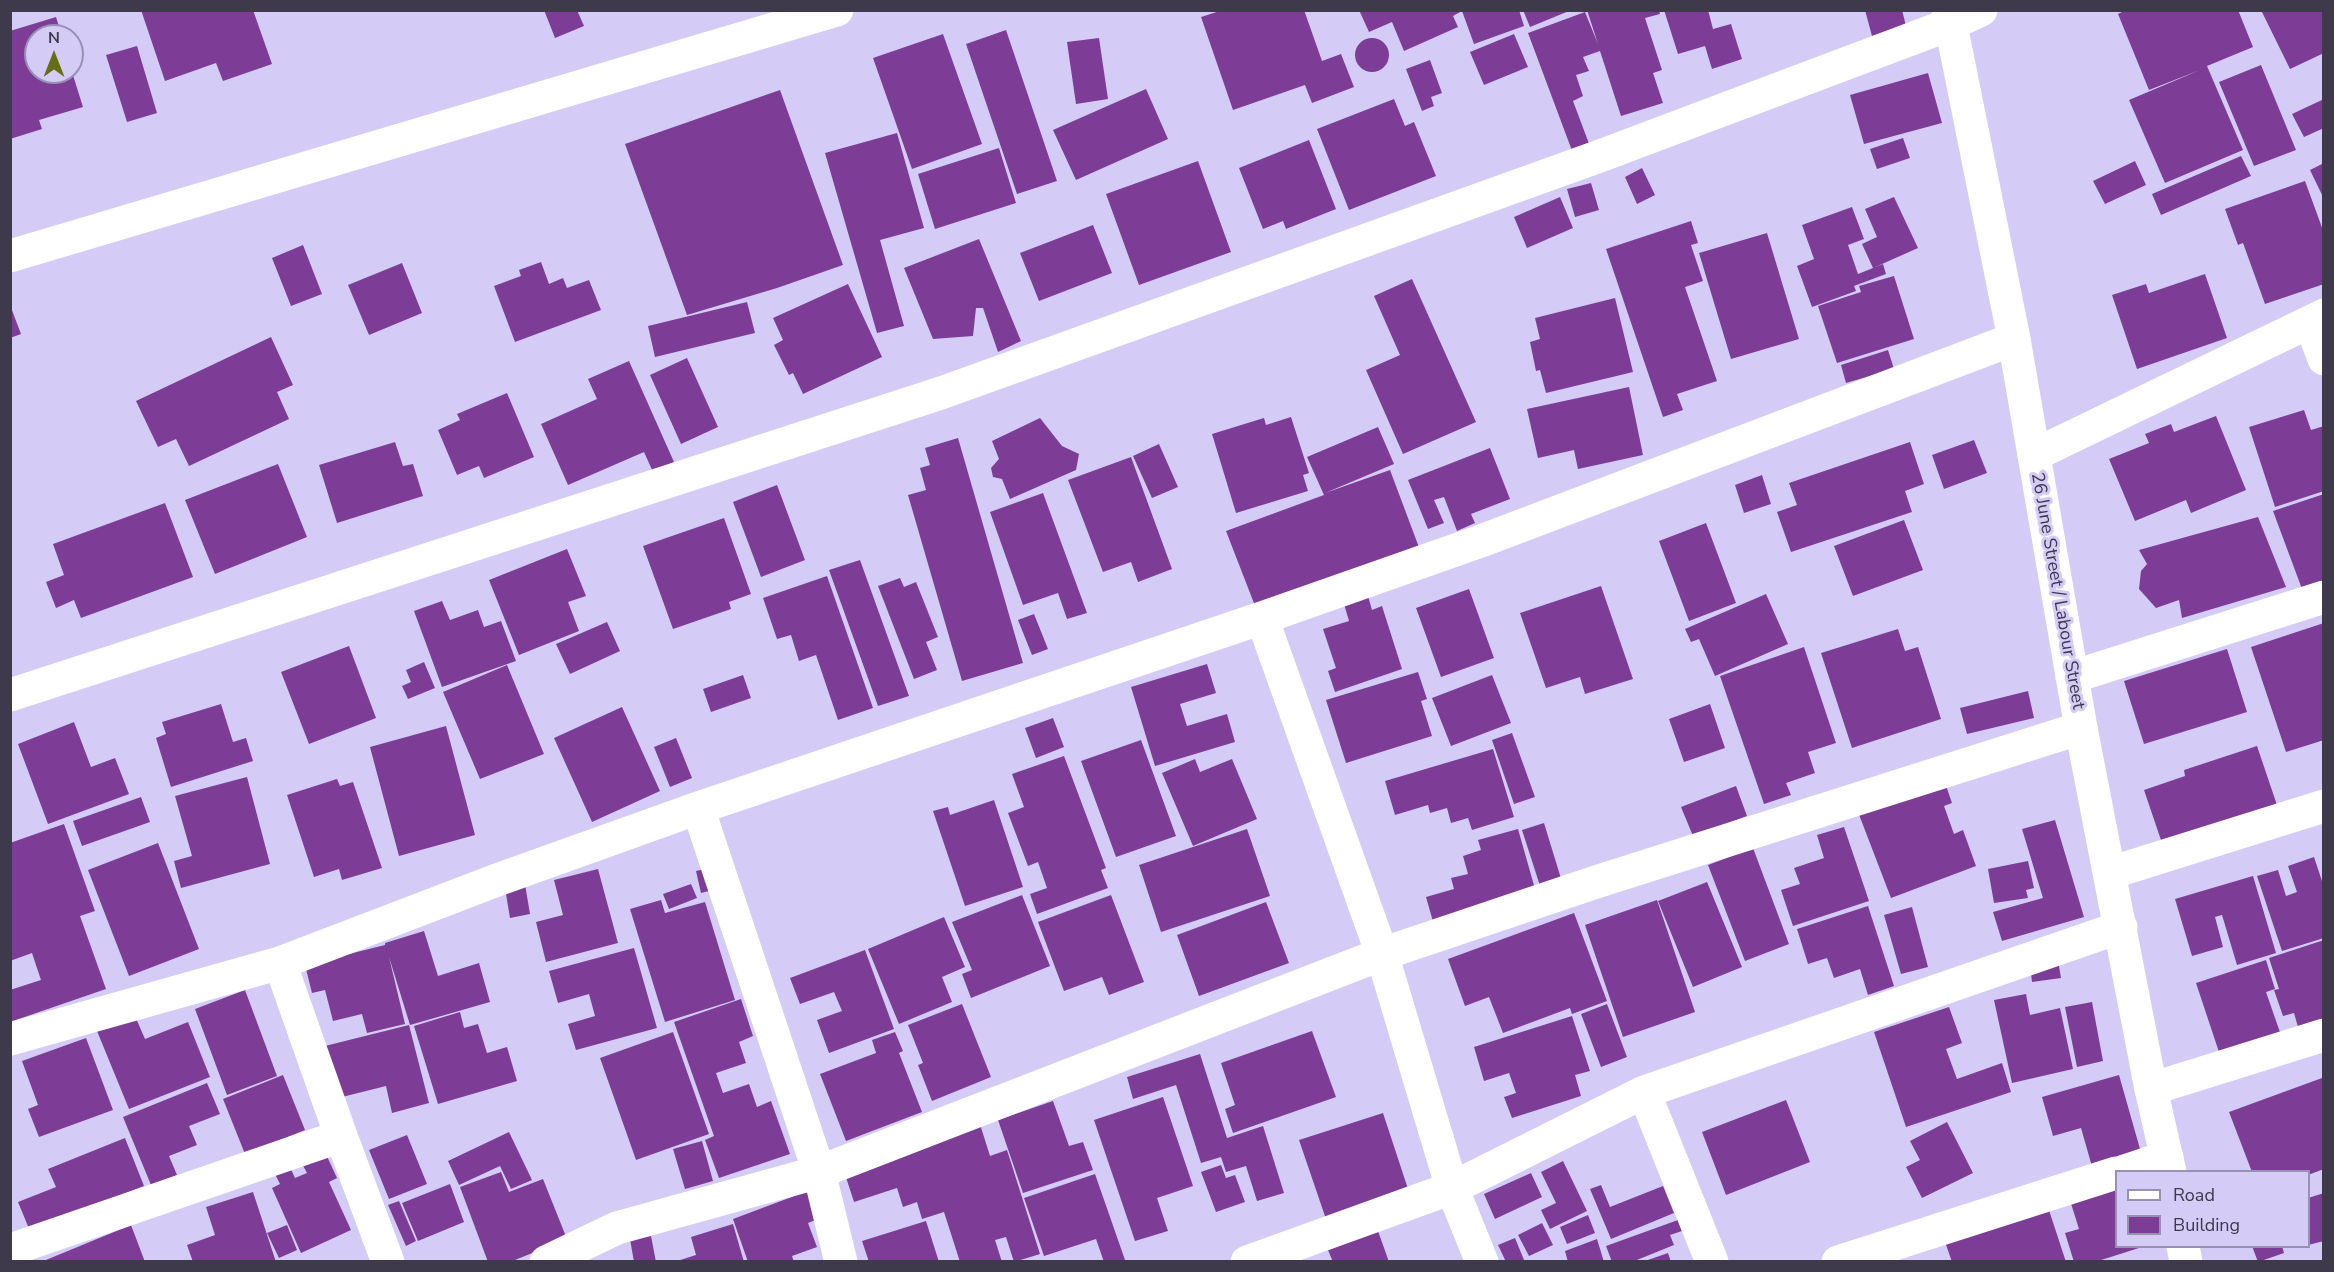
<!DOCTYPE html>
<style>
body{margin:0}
#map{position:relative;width:2334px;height:1272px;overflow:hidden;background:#d4cbf6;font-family:"Nunito Sans",sans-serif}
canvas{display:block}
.frame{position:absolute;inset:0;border:12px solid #3e3a4b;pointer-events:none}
.legend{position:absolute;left:2115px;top:1170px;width:195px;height:78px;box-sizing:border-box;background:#d4cbf6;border:2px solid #9891b2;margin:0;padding:8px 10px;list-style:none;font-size:18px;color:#3e3a4b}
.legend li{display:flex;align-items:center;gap:12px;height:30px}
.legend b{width:30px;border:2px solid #9891b2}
.north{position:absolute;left:24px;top:24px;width:60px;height:60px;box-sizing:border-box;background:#d4cbf6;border:2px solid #9891b2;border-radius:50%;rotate:0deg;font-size:16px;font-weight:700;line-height:24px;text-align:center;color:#3e3a4b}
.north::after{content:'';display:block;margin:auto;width:21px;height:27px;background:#656e14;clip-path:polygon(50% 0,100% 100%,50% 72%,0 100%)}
</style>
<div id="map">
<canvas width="2334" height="1272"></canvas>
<div class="frame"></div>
<ul class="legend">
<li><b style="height:8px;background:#fff"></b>Road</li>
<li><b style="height:16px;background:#7d3d97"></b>Building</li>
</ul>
<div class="north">N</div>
</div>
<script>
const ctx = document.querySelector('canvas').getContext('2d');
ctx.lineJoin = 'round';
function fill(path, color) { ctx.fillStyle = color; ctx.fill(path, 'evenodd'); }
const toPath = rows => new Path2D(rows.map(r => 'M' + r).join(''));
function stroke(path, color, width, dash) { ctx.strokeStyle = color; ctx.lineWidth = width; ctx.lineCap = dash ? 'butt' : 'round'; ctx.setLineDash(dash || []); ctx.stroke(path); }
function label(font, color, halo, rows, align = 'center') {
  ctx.font = font + ' "Nunito Sans",sans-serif'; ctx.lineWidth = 6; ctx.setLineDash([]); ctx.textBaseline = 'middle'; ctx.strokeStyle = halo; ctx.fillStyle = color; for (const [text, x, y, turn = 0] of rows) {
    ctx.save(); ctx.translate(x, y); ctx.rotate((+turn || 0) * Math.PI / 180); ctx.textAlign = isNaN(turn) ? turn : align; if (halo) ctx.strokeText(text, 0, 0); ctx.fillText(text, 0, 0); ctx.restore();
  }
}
fill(toPath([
 [141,10,253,10,272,64,223,81,216,63,165,81],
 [544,10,577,10,584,26,555,38],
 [1223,10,1304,10,1322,61,1341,54,1354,87,1312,103,1305,85,1233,110,1201,17],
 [1359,10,1519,10,1524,26,1474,44,1462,11,1453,16,1458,27,1404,51,1392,22,1369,32],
 [1523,10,1569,10,1569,11,1530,27],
 [1587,10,1659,10,1660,14,1645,18,1662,70,1653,73,1663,103,1621,116,1600,51,1583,57,1589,71,1576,75,1583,96,1573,101,1591,149,1574,156,1528,33,1585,12,1598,44],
 [1664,10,1708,10,1713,29,1731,24,1742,59,1712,69,1705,46,1678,54],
 [1865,10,1902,10,1906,26,1872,36],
 [2126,10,2238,10,2253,47,2207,66,2243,150,2165,183,2129,100,2200,70,2149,90,2118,14],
 [2261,10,2324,10,2324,53,2290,69],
 [56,17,62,36,36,36,36,72,72,72,83,107,39,120,42,129,10,139,10,31],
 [1006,30,1057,181,1017,194,966,44],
 [943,34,982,144,912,169,873,58],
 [1514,34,1528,67,1484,85,1470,52],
 [1099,38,1108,99,1076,104,1067,42],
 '1355 55a17 17 0 1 1 34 0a17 17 0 1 1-34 0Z',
 [137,46,157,113,127,122,106,55],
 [1430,60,1442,93,1431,97,1434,106,1422,111,1406,69],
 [2261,65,2296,150,2254,166,2219,82],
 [1928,73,1942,123,1864,144,1850,95],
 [1146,89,1168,139,1076,180,1053,130],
 [780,90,843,265,777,288,687,315,625,144],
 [1394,99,1405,126,1414,122,1436,176,1349,210,1317,129],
 [2324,99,2324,128,2304,137,2292,114],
 [897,133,924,228,880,240,904,326,877,333,825,153],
 [1903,138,1910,158,1877,169,1870,149],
 [1309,140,1336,209,1286,229,1283,221,1263,229,1239,168],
 [999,148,1016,203,935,229,918,174],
 [2241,156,2251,176,2161,215,2152,194],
 [1198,161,1231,252,1139,285,1106,194],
 [2135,161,2146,185,2105,204,2093,181],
 [2324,163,2324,199,2310,170],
 [1642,168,1655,195,1637,204,1625,177],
 [2305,181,2324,233,2324,284,2265,304,2243,243,2238,245,2225,209],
 [1591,183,1599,210,1575,217,1567,189],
 [1560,197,1573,228,1527,248,1514,217],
 [1894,197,1918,248,1873,268,1862,244,1877,237,1865,209],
 [1852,207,1864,239,1848,245,1858,274,1883,264,1886,274,1854,286,1856,291,1812,307,1797,266,1814,259,1802,225],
 [1691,221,1698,243,1691,245,1703,281,1685,287,1717,381,1677,394,1683,410,1663,417,1606,249],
 [1093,225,1112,273,1039,301,1020,253],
 [1767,233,1799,339,1731,359,1699,253],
 [979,239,1021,341,998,352,983,308,976,308,973,336,933,339,904,268],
 [303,245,322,294,291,306,272,258],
 [541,262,549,284,563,278,567,288,589,280,601,310,515,342,494,286,521,276,519,270],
 [402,263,422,313,369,335,348,285],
 [2205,274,2227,338,2137,369,2112,295,2146,284,2149,293],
 [1894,276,1914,339,1837,363,1818,306,1861,292,1859,286],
 [1412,279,1476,422,1403,454,1366,370,1400,355,1374,296],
 [848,284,882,357,803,394,793,373,789,375,774,345,783,340,773,318],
 [1615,298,1633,372,1546,393,1540,370,1536,371,1530,342,1540,339,1535,318],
 [747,302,755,333,655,357,648,326],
 [10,305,21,334,10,338],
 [271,337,293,385,277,392,289,419,189,466,176,439,158,447,136,401],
 [1888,350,1894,369,1846,383,1841,365],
 [687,358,718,427,681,444,650,375],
 [629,361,674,462,653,472,644,452,568,485,541,424,597,399,588,379],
 [1629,387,1643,455,1578,469,1574,450,1538,458,1527,409],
 [507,393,534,457,484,478,479,466,457,475,438,430,460,420,457,414],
 [2304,410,2311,430,2324,426,2324,491,2275,507,2249,427],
 [2216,416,2246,490,2191,513,2186,500,2135,521,2109,459,2149,443,2145,434,2171,424,2174,432],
 [1291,417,1309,473,1303,475,1308,491,1236,513,1212,434,1264,418,1266,425],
 [1040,418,1062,446,1079,454,1076,470,1010,499,1002,479,993,477,991,468,999,459,992,441],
 [1378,427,1394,464,1325,493,1390,470,1420,550,1257,611,1226,531,1324,495,1307,457],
 [958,438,1023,663,962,681,908,495,926,490,920,468,930,465,925,448],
 [1974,440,1987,473,1944,489,1932,455],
 [395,442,403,466,413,464,423,496,337,523,319,465],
 [1910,442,1924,484,1905,491,1912,512,1791,552,1777,512,1797,505,1789,483],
 [1159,444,1178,487,1152,498,1133,456],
 [1490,448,1510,499,1471,514,1475,523,1457,531,1444,497,1434,500,1444,523,1428,529,1408,480],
 [1131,457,1172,569,1138,582,1131,562,1103,572,1068,480],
 [278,464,307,537,215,574,185,500],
 [1762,475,1771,504,1744,513,1735,485],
 [777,485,805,560,761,577,733,502],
 [1043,493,1087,613,1067,619,1058,593,1023,605,990,512],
 [2324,494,2324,581,2302,589,2273,511],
 [165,503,193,577,81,618,74,600,56,608,46,582,64,575,53,544],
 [2258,517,2286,587,2182,618,2179,600,2156,608,2139,589,2141,571,2147,564,2139,550],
 [724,518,751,594,729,602,731,609,673,629,643,546],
 [1904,520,1923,570,1853,596,1834,546],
 [1706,523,1736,603,1689,621,1659,541],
 [567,549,586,596,568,602,579,631,519,655,489,580],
 [860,560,909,696,878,706,829,570],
 [827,576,873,708,838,720,816,655,799,661,791,635,777,639,763,598],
 [900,578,904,587,916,582,938,637,926,642,937,670,914,679,878,586],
 [1601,586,1633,679,1585,694,1580,677,1546,688,1520,613],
 [1469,589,1494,658,1441,677,1416,608],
 [1766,594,1788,644,1715,676,1699,639,1691,642,1685,629],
 [1368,596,1372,610,1382,606,1402,669,1335,692,1328,671,1336,668,1323,629,1349,621,1344,604],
 [442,601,450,620,478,610,484,627,501,621,516,661,442,687,414,611],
 [1034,614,1048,649,1032,655,1018,620],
 [607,622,620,651,570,674,556,644],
 [2324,623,2324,740,2286,752,2251,647],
 [1898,629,1905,651,1918,647,1941,719,1852,748,1821,653],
 [349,646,376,718,309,744,281,672],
 [1804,647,1836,743,1808,752,1815,773,1786,783,1791,795,1764,804,1720,676],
 [2227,649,2247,712,2144,744,2124,681],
 [424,662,435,688,408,699,402,686,411,682,406,670],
 [1207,664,1216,693,1180,704,1187,726,1227,714,1235,742,1155,766,1131,687],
 [507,665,544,754,480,779,443,692],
 [1418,672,1427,699,1421,701,1432,736,1346,763,1326,700],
 [743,675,751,698,711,712,703,689],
 [1492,675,1511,723,1451,746,1432,698],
 [2028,691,2034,718,1967,734,1960,708],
 [221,704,233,742,246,738,253,761,171,787,156,738,166,734,162,722],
 [1710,704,1725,748,1684,762,1669,719],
 [622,707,660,791,592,822,554,738],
 [1053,718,1064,747,1036,758,1025,728],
 [74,722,91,767,115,758,129,794,48,824,18,744],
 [446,726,475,835,399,856,370,747],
 [1512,733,1535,797,1514,804,1492,740],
 [676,738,692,778,670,787,654,747],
 [1141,740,1176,836,1116,857,1081,761],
 [2257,746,2278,808,2163,846,2144,790,2185,776,2184,770],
 [1493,749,1514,817,1472,830,1468,818,1451,823,1447,808,1430,813,1428,805,1395,815,1385,781],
 [1064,756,1106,868,1101,870,1108,888,1037,914,1030,894,1047,888,1038,862,1028,866,1008,813,1024,807,1012,774],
 [1195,759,1200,772,1232,759,1257,819,1193,846,1162,773],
 [247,777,270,864,181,888,174,861,192,856,175,796],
 [337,779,340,786,353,782,382,868,342,880,339,869,314,877,287,795],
 [1944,780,1952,803,1944,806,1954,834,1963,830,1976,866,1891,898,1858,812],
 [1736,786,1747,816,1693,836,1681,807],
 [141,797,150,822,82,846,73,821],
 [994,800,1023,887,965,906,933,811,948,807,950,815],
 [2055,820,2084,917,2002,941,1993,912,2043,898,2022,829],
 [1544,823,1563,885,1542,892,1522,830],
 [64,824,95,911,80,916,106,989,10,1022,10,990,41,980,32,953,10,961,10,843],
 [1844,827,1869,901,1793,926,1781,890,1800,884,1794,868,1824,858,1817,835],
 [1247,829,1270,896,1161,932,1139,865],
 [1518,829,1537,896,1434,925,1426,897,1454,889,1451,878,1468,874,1463,856,1481,850,1478,840],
 [158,843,199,949,129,976,88,870],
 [1753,848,1789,944,1745,961,1708,865],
 [2314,857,2324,887,2324,938,2282,951,2257,876,2278,870,2286,896,2297,892,2288,866],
 [2028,861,2034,888,2026,890,2028,898,1994,903,1988,869],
 [717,866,721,888,701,893,696,871],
 [598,869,618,943,546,962,536,922,563,915,554,880],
 [2253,876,2276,953,2237,965,2222,915,2215,917,2223,947,2192,956,2175,899],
 [1707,882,1742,967,1693,987,1658,901],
 [525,884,530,914,510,918,505,888],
 [691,884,697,898,669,909,663,894],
 [1022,895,1050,966,971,998,962,974,972,970,952,922],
 [1111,895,1144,982,1109,995,1102,977,1064,991,1038,922],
 [661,900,665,913,705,902,735,1000,665,1022,630,909],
 [1657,900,1695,1012,1623,1037,1585,925],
 [1266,902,1289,963,1199,996,1177,935],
 [1868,906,1894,986,1868,995,1860,969,1834,978,1827,958,1808,964,1797,929],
 [1912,907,1928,967,1901,974,1884,915],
 [1574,913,1607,1001,1572,1014,1570,1008,1503,1033,1489,997,1465,1006,1448,959],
 [944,917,965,967,942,977,952,1002,899,1024,868,949],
 [424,931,438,976,479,963,490,1002,410,1025,389,957,405,1024,367,1033,362,1014,333,1021,325,990,312,993,305,965,385,945,385,943],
 [2324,940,2324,1027,2300,1034,2294,1013,2283,1016,2274,990,2279,989,2269,958],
 [634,948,657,1028,576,1050,568,1024,595,1016,589,994,558,1003,549,971],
 [865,950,894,1029,829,1053,817,1020,842,1011,834,992,800,1004,790,978],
 [2058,960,2061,978,2032,982,2030,965],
 [2266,960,2275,989,2266,992,2282,1038,2221,1058,2196,983],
 [245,990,277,1076,227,1095,195,1009],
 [2026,994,2030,1015,2060,1008,2073,1069,2012,1083,1994,1000],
 [741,999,753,1036,739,1042,746,1063,716,1073,723,1093,749,1084,757,1107,771,1101,790,1154,719,1178,705,1140,714,1136,674,1022],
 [2092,1002,2103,1061,2077,1067,2065,1007],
 [962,1004,991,1077,932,1101,918,1065,923,1063,908,1025],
 [1607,1004,1627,1057,1601,1067,1581,1014],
 [1949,1007,1962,1043,1946,1049,1957,1079,2002,1063,2011,1092,1906,1127,1874,1032],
 [460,1012,464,1028,478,1024,487,1053,507,1047,517,1081,438,1104,414,1026],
 [135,1016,145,1039,188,1022,210,1077,129,1109,97,1031],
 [1572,1016,1590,1071,1575,1075,1581,1096,1512,1118,1504,1097,1516,1093,1509,1073,1484,1081,1474,1047],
 [409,1025,429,1103,392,1113,386,1086,338,1098,325,1046],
 [1312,1031,1336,1097,1233,1133,1225,1109,1235,1105,1221,1063],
 [673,1032,709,1134,636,1160,600,1058],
 [895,1032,903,1051,899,1053,922,1112,846,1141,820,1074,876,1053,872,1040],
 [86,1038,113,1110,39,1137,28,1109,38,1105,22,1061],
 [1200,1054,1227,1138,1263,1126,1284,1193,1257,1201,1246,1166,1226,1172,1221,1157,1201,1163,1176,1085,1133,1099,1127,1077],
 [283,1075,305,1130,245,1154,223,1099],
 [2119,1075,2142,1156,2093,1170,2081,1128,2053,1136,2042,1097],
 [2322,1078,2324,1169,2308,1175,2308,1172,2252,1172,2229,1112],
 [207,1083,220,1114,189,1126,197,1145,169,1156,177,1175,151,1185,123,1117],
 [1163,1097,1193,1186,1157,1198,1168,1231,1135,1241,1094,1120],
 [1786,1100,1810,1162,1726,1195,1702,1132],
 [1053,1101,1069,1146,1083,1142,1093,1170,1023,1193,998,1120],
 [1383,1113,1410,1195,1327,1222,1299,1140],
 [979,1121,990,1156,1007,1150,1040,1254,1014,1262,1006,1237,995,1240,1002,1262,960,1262,944,1212,922,1219,917,1202,903,1207,897,1188,854,1202,842,1165],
 [1947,1122,1973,1173,1922,1198,1906,1167,1920,1160,1910,1141],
 [509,1132,532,1180,511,1189,500,1166,459,1185,448,1161],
 [407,1135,427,1184,389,1199,369,1150],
 [125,1138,144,1186,30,1231,18,1202,56,1187,48,1169],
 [702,1141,713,1181,685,1189,673,1149],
 [325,1152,337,1178,329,1182,351,1230,301,1253,272,1188,280,1184,274,1172,289,1165,295,1178,307,1173,301,1162],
 [1563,1161,1587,1211,1550,1229,1541,1210,1556,1203,1541,1172],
 [1221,1165,1226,1178,1235,1175,1245,1202,1216,1212,1201,1172],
 [501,1172,509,1192,543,1179,567,1239,510,1262,488,1262,460,1187],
 [1531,1173,1542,1197,1495,1219,1484,1194],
 [1095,1174,1125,1260,1104,1262,1096,1239,1044,1256,1024,1198],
 [2116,1179,2116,1246,2142,1247,2095,1262,2074,1262,2065,1233,2079,1229,2068,1194],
 [450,1184,464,1222,418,1241,402,1203],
 [1601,1185,1610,1207,1663,1186,1674,1213,1611,1239,1590,1189],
 [813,1189,823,1217,808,1223,817,1247,792,1256,794,1262,748,1262,733,1219],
 [253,1192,276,1262,193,1262,187,1245,215,1235,206,1207],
 [2324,1193,2324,1241,2308,1245,2308,1198],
 [2045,1198,2066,1262,1952,1262,1942,1233],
 [399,1201,416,1241,406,1246,388,1205],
 [1588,1215,1595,1233,1567,1244,1560,1227],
 [1678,1220,1682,1231,1670,1235,1674,1245,1632,1262,1612,1262,1606,1246],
 [926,1221,939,1262,869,1262,862,1241],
 [1542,1223,1553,1245,1529,1256,1518,1235],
 [733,1224,744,1262,674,1262,696,1255,691,1237],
 [131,1225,145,1262,41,1262],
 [287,1225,297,1250,279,1258,267,1233],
 [1378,1231,1389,1262,1333,1262,1328,1250],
 [651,1236,656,1262,634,1262,630,1239],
 [1515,1238,1524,1260,1506,1262,1498,1245],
 [1597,1239,1604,1262,1568,1262,1565,1251],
 [2252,1246,2282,1246,2284,1253,2258,1262],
 [1668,1253,1671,1262,1645,1262,1645,1261]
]), '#7d3d97');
stroke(toPath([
 [10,256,837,10],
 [2310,322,2324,359],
 [2034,455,2324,315],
 [1262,618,1382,954,1452,1188,1482,1262],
 [2072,677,2324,597],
 [10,695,941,393,1600,156,1951,24,1981,10],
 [698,808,819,1172,841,1262],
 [2110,873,2324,806],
 [280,963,341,1136,388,1262],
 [10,1039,280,963,497,880,698,808,1262,618,1481,541,2014,339],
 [2151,1089,2324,1035],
 [1644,1092,1712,1262],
 [2122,1172,2167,1157],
 [10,1250,341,1136],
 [546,1262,617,1228,819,1172,1382,954,1596,882,2081,728],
 [1247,1262,1452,1188,1644,1092,2121,927],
 [1838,1262,2116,1173]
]), '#fff', 33);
stroke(toPath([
 [1948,10,2014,339,2081,728,2151,1089,2170,1172],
 [2183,1246,2186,1262]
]), '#fff', 33);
label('18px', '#3e3a4b', '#d4cbf6', [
 ["26 June Street / Labour Street",2057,591,80]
]);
</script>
